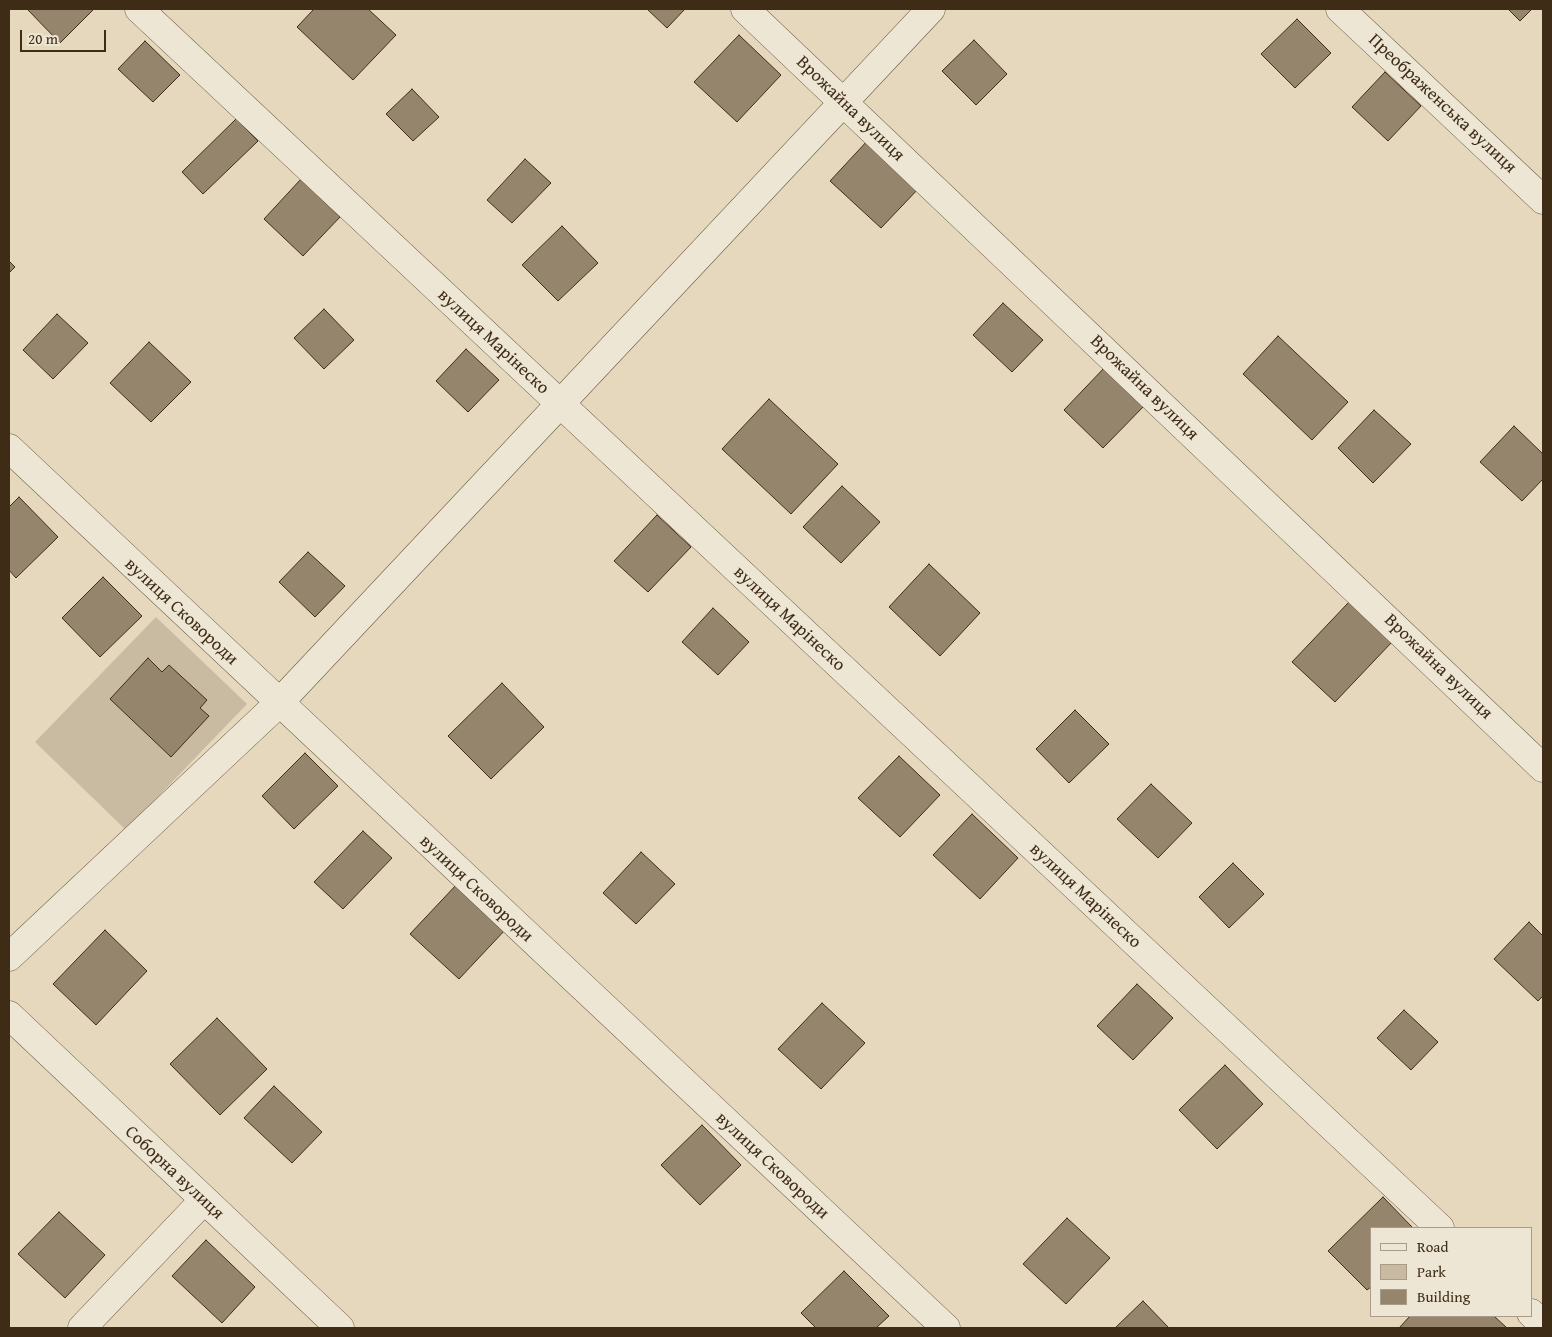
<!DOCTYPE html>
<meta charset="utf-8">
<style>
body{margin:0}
#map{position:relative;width:1552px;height:1337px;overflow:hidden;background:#e5d8bd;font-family:"Gentium Book Plus",serif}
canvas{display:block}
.frame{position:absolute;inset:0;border:10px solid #3f2c17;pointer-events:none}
.legend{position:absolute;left:1370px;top:1227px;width:162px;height:90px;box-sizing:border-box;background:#eee6d4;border:1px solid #a89c88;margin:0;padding:6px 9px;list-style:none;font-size:15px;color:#3f2c17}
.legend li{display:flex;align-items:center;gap:10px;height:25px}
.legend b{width:25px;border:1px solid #a89c88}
.scale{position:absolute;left:20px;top:30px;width:86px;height:22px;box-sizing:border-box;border:2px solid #3f2c17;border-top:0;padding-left:6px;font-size:15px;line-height:18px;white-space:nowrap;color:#3f2c17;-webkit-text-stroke:4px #eee6d4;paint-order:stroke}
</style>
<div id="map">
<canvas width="1552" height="1337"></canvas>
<div class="frame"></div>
<ul class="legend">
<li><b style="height:6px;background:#eee6d4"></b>Road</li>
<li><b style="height:14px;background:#c9bba1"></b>Park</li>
<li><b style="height:14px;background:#95856d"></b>Building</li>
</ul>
<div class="scale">20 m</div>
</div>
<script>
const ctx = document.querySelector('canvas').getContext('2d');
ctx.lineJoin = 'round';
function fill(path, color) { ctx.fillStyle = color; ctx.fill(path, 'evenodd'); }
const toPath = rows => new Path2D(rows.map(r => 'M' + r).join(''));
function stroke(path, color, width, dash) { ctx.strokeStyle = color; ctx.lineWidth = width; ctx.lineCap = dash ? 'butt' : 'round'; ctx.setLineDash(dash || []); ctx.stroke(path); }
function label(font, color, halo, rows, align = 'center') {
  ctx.font = font + ' "Gentium Book Plus",serif'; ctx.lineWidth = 4.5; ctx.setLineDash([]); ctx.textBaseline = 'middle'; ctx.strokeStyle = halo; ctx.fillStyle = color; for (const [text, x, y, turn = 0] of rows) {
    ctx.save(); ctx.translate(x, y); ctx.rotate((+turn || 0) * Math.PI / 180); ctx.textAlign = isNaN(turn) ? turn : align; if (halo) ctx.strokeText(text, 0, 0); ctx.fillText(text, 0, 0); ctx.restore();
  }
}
fill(toPath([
 [156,617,247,704,126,830,35,742]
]), '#c9bba1');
const building = toPath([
 [27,9,94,9,60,43,27,9],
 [314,9,368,9,396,35,353,80,297,27,314,9],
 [647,9,685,9,667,28,647,9],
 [1508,9,1532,9,1520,21,1508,9],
 [1297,19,1331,53,1295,88,1261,54,1297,19],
 [739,35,781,75,737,122,694,82,739,35],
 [974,40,1007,74,976,105,942,71,974,40],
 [145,41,180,75,153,102,118,69,145,41],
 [1385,72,1421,106,1388,141,1352,107,1385,72],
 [412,89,439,117,413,141,386,114,412,89],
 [236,119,258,141,203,194,182,172,236,119],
 [869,139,920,187,881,228,830,181,869,139],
 [525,159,551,183,512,223,487,200,525,159],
 [301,179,340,217,303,256,264,219,301,179],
 [562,226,598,263,558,301,522,265,562,226],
 [9,261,15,267,9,273,9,261],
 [1003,303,1043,340,1012,372,973,335,1003,303],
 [324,309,354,340,324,369,294,338,324,309],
 [57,314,88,343,53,379,23,350,57,314],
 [1278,336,1348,402,1312,440,1243,374,1278,336],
 [149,342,191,382,151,422,110,383,149,342],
 [466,349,499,380,468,412,436,381,466,349],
 [1106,366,1146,404,1103,448,1064,410,1106,366],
 [769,399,838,464,791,514,722,449,769,399],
 [1374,410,1411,444,1373,483,1338,448,1374,410],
 [1514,426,1543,454,1543,479,1522,501,1480,462,1514,426],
 [842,486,880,522,841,563,803,527,842,486],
 [19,497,58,537,16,578,9,570,9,507,19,497],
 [657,515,691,547,648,592,614,561,657,515],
 [308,552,345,586,315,617,279,582,308,552],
 [929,564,980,613,940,656,889,607,929,564],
 [103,577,142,616,100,657,62,618,103,577],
 [1349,602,1392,642,1335,702,1292,662,1349,602],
 [713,608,749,642,718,675,682,642,713,608],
 [148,658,162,672,169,665,207,700,200,708,209,716,171,757,110,699,148,658],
 [502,683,544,727,491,779,448,736,502,683],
 [1075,710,1109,744,1069,783,1036,749,1075,710],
 [305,753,338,786,294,829,262,796,305,753],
 [899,756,940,795,900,837,858,798,899,756],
 [1151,784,1192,823,1158,858,1117,819,1151,784],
 [972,814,1018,858,980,899,933,855,972,814],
 [363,831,392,858,343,909,314,882,363,831],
 [641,852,675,884,636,924,603,893,641,852],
 [1233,863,1264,894,1229,928,1199,897,1233,863],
 [458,883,506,929,459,979,410,934,458,883],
 [1529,922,1543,936,1543,996,1538,1001,1494,959,1529,922],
 [105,930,147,971,96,1025,53,984,105,930],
 [1137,984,1173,1018,1133,1060,1097,1026,1137,984],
 [822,1003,865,1043,821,1089,778,1049,822,1003],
 [1404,1010,1438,1042,1411,1070,1377,1038,1404,1010],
 [217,1018,267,1069,220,1115,170,1064,217,1018],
 [1225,1065,1263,1104,1217,1149,1179,1110,1225,1065],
 [274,1086,322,1132,292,1163,244,1118,274,1086],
 [702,1125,741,1165,700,1205,661,1165,702,1125],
 [1383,1197,1413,1228,1371,1228,1371,1287,1367,1290,1328,1251,1383,1197],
 [59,1212,105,1255,65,1298,18,1254,59,1212],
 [1067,1218,1110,1258,1066,1304,1023,1264,1067,1218],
 [206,1240,255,1287,222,1323,172,1276,206,1240],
 [844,1271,889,1316,876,1328,816,1328,801,1313,844,1271],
 [1143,1301,1169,1328,1115,1328,1143,1301],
 [1410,1316,1494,1316,1507,1328,1399,1328,1410,1316]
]);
fill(building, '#95856d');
stroke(building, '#3f2c17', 1);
const minor = toPath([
 [139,9,1440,1228],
 [745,9,1543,768],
 [1340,9,1543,200],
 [9,448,946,1328],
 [9,957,278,704,931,9],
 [9,1015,340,1328],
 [1531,1313,1543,1325],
 [82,1328,203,1201]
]);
stroke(minor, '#685740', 29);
stroke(minor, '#eee6d4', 28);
label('18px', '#3f2c17', '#eee6d4', [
 ["Преображенська вулиця",1442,104,43],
 ["Врожайна вулиця",850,109,44],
 ["вулиця Марінеско",493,342,43],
 ["Врожайна вулиця",1144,388,44],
 ["вулиця Сковороди",181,612,43],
 ["вулиця Марінеско",789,619,43],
 ["Врожайна вулиця",1438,667,44],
 ["вулиця Сковороди",476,889,43],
 ["вулиця Марінеско",1085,896,43],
 ["вулиця Сковороди",772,1166,43],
 ["Соборна вулиця",174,1173,43]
]);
</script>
